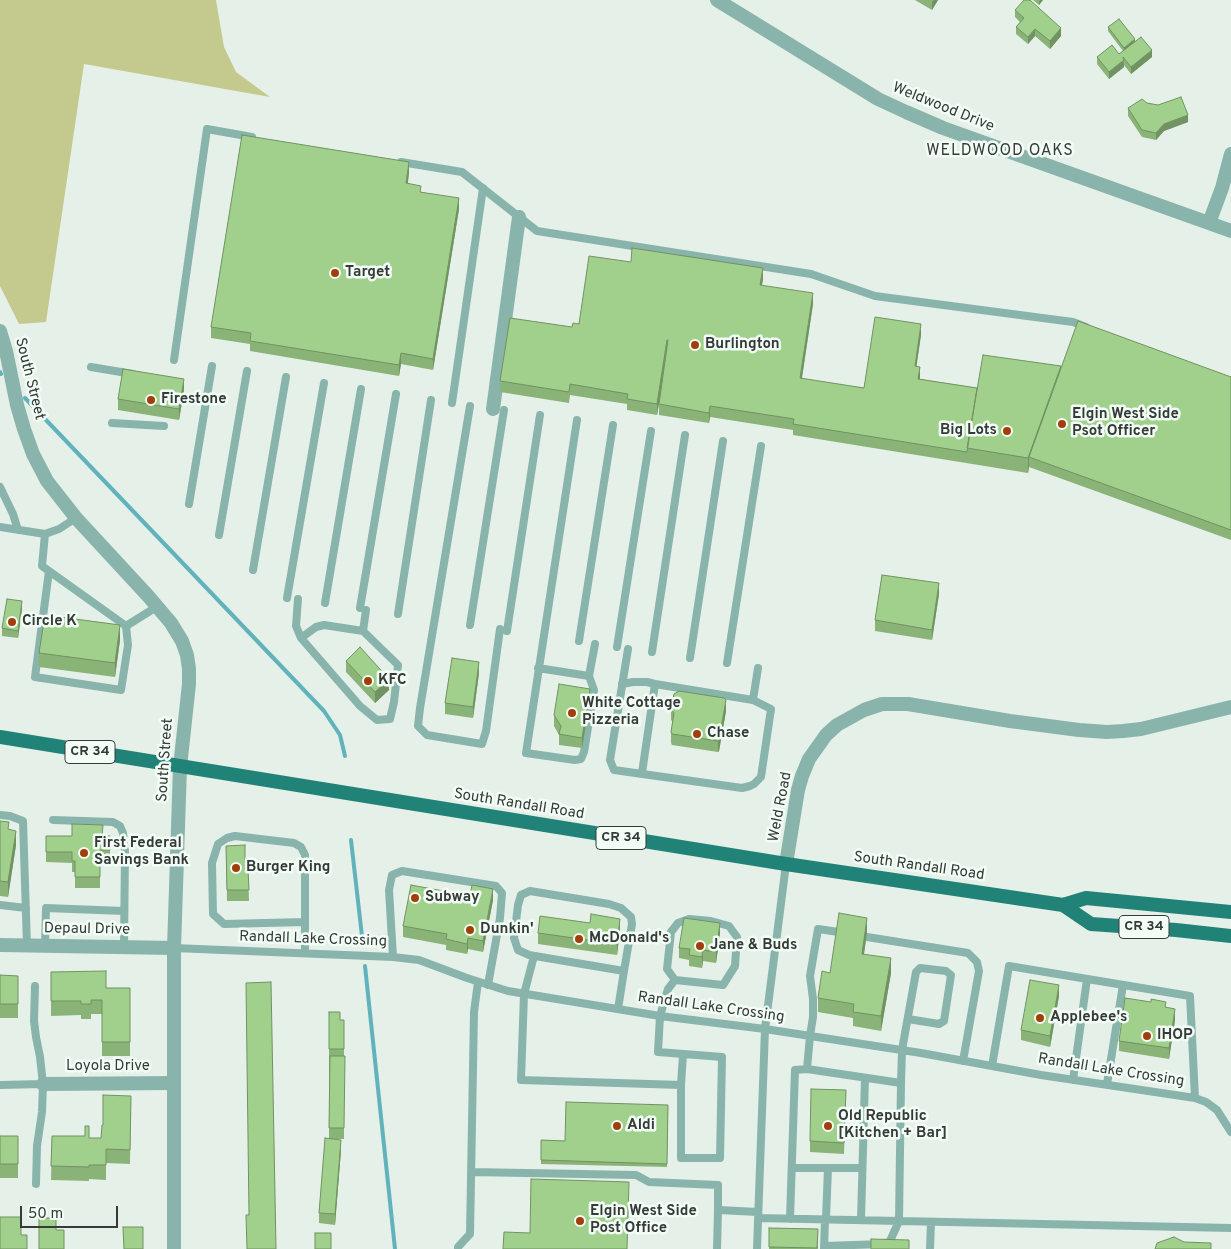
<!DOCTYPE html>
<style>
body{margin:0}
#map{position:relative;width:1231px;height:1249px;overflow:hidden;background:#e5f0e9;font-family:Overpass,sans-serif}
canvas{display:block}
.scale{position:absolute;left:20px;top:1206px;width:98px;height:22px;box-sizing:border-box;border:2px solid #363a38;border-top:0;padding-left:6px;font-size:15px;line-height:18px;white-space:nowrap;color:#363a38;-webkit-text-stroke:4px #f2fdf6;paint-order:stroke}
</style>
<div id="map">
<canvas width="1231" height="1249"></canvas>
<div class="scale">50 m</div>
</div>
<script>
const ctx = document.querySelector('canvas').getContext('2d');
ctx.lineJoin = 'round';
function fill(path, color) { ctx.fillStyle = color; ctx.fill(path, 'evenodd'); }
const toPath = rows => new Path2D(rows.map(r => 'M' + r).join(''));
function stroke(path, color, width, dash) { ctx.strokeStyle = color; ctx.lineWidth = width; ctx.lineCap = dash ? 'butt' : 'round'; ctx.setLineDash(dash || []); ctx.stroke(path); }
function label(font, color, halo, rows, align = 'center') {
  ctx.font = font + ' Overpass,sans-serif'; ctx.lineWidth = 5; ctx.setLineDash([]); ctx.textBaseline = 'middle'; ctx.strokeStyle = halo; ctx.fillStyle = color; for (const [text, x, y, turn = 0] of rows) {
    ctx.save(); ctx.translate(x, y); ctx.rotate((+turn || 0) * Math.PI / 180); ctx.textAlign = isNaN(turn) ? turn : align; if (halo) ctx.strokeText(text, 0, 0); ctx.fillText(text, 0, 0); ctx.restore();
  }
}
fill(toPath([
 [0,0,216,0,224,47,236,72,270,97,84,64,46,322,19,324,0,286]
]), '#c4ca8d');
stroke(toPath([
 [0,372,1,374],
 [25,398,324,711,340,735,345,756],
 [351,840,363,945],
 [365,966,395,1249]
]), '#62b2bc', 4);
stroke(toPath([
 [401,162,462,172,537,231,811,274,875,296,1073,322,1086,327],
 [174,360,207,129,252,137],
 [91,367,133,374],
 [452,403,483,188],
 [470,406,420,708,418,726,427,735,482,744,486,731,500,629],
 [577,420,526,753,575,760,581,759,584,752,594,690,589,676,595,644],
 [112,423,164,426],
 [0,487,13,514,18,530],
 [189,504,212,366],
 [0,527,45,534,59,529,76,518],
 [45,534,42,566,126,626,158,606],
 [219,535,247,371],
 [253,570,286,377],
 [49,571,35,677,121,690,128,645,126,626],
 [287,598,324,383],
 [298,599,296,626,301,638,360,706,377,720,390,719,394,702,398,665,363,631,366,610],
 [325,603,361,389],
 [360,608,396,394],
 [398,614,431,400],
 [470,625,504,410],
 [507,631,540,415],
 [301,638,316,627,324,625,363,631],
 [579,641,613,425],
 [617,647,651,431],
 [628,649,610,760,614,770,742,788,750,786,754,784,761,777,771,709,753,700,758,668],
 [652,652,685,435],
 [690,658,723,441],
 [727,663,761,446],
 [538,668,589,676],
 [622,684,633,682,647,682,655,684,642,773],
 [655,684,753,700],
 [0,815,10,816,23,821,27,946],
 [53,820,113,822,120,826,123,833,125,851,124,947],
 [0,905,26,908],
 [689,919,711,921,729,926,737,937,735,966,723,985,675,980,667,969,671,932,678,923,689,919],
 [305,922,224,924,213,914,212,863,218,844,227,838,235,836,294,843,301,847,305,855,305,953],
 [839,932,818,929,810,976,813,999,813,1017,810,1036,807,1069,901,1083,902,1050,916,972,920,968,946,971,951,975,944,1021,939,1024,908,1019],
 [867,937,968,953,977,962,979,971,963,1061],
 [45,946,46,908,124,911],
 [174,948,393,957,419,960,467,978,508,991,660,1016,765,1029,921,1053,1041,1075,1195,1098,1206,1102,1217,1110,1231,1132],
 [534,956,524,994,521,1080,681,1085,681,1158,720,1158,722,1057,658,1052,660,1016,668,989,675,980],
 [393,957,389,890,392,875,402,871,496,886,502,893,500,918,488,985],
 [35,986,34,1021,36,1037,40,1057,43,1084,42,1112,37,1146,36,1184],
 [618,1009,624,971,632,924,631,917,621,908,609,904,530,891,521,895,518,905,514,938,518,950,529,955,624,971],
 [992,1066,1009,966,1190,996,1195,1098],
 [1073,1080,1087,979],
 [1107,1084,1123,985],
 [0,1085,43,1084],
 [681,1085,683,1054],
 [792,1168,862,1168],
 [471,1172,636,1175,649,1182,718,1185,718,1210],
 [758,1218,1231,1228],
 [790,1219,795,1070,807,1069],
 [826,1219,828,1168],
 [861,1220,865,1078],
 [824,1246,883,1244,888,1243,890,1241,899,1221,901,1083],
 [458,1249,458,1247,470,1234,474,1012,478,982],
 [717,1249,718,1210,758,1212],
 [757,1249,765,1029,786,864],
 [824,1249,825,1219],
 [930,1249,931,1222]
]), '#89b4ac', 8);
stroke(toPath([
 [717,0,878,99,906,112,943,128,1231,231],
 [1209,223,1222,188,1231,154],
 [493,409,519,217],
 [786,864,798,790,802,776,809,759,826,735,837,725,864,710,882,704,908,704,1010,721,1079,730,1107,732,1123,731,1141,729,1231,707],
 [0,945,174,948],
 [43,1084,174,1083]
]), '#89b4ac', 14);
stroke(toPath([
 [0,331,6,351,17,405,24,429,33,454,47,481,76,518,149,597,171,623,182,641,187,655,189,669,189,684,180,767,174,948,174,1249]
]), '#89b4ac', 14);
stroke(toPath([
 [0,737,786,864,1063,905,1086,898,1231,912],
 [1063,905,1091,924,1176,930,1231,936]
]), '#218377', 14);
fill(toPath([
 [915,0,938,0,932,10],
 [1033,0,1043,0,1039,5],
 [1015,10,1061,36,1050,49,1035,36,1028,44,1016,34,1016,27,1020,22,1015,17],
 [1108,27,1135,42,1152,57,1131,74,1124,65,1124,67,1109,79,1097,64,1097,57,1119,54,1123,51,1108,31],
 [1147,103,1188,122,1164,131,1156,140,1142,137,1128,116,1128,108],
 [409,173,408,183,421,192,459,209,433,370,401,364,399,376,250,351,250,344,211,338,211,327],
 [631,262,763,279,762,285,813,304,802,379,864,388,921,335,916,366,920,379,977,388,1061,370,1231,377,1231,540,1029,467,1028,473,793,435,793,430,710,417,709,423,659,415,659,404,657,415,627,410,627,404,570,395,569,403,500,392,500,381,572,327,579,324],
 [184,390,179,420,118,410,118,399],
 [939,594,932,640,875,631,875,620],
 [22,609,18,638,2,636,2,628],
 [120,640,115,677,39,667,39,653],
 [346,661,389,690,375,703,346,672],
 [479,673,473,718,445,714,445,703],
 [590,700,582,748,559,745,559,735,554,726,554,715],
 [671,709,726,711,719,751,718,752,672,745,671,743,671,732,673,722,671,720],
 [0,821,9,830,16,845,8,897,0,896],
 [46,836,110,836,110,861,100,860,100,888,75,888,75,872,72,872,72,863,46,862],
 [226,846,245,869,248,869,249,901,227,901],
 [470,896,493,900,483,952,468,949,467,954,446,950,446,945,403,937,403,926],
 [620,929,617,955,538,944,538,933],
 [867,932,864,954,891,973,881,1031,853,1026,853,1018,818,1012,818,998,830,973],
 [720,934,716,963,703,961,702,968,689,966,689,960,679,958,679,948],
 [51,972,106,988,130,988,130,1056,102,1056,102,1014,91,1014,91,1019,81,1019,81,1015,51,1016],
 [0,975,18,976,18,1018,0,1018],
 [1059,996,1050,1047,1021,1040,1021,1030],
 [1166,1007,1175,1020,1169,1059,1119,1051,1119,1041],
 [329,1012,340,1020,344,1020,344,1139,333,1139,341,1150,335,1225,319,1223,319,1213,329,1138],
 [846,1090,844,1154,810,1152,810,1141],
 [131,1096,130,1164,106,1163,106,1180,89,1179,89,1181,51,1180,52,1136,85,1136,89,1138,101,1138,103,1125],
 [668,1105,667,1167,541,1164,541,1140,565,1141],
 [0,1136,18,1136,18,1178,0,1178],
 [769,1228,818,1229,818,1249,769,1249]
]), '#8ab378');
fill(toPath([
 [934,0,938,0,932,10,932,2],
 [1040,0,1043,0,1039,5,1039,2],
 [1061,28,1061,36,1050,49,1050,41],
 [1035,29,1035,36,1028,44,1028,37],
 [1135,39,1135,42,1124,51,1124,48],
 [1152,50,1152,57,1131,74,1131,67],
 [1123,57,1124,67,1109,79,1109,72],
 [1188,115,1188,122,1164,131,1156,140,1156,133,1164,124],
 [409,162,409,173,406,194,406,183],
 [459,198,459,209,433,370,433,359],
 [763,268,763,279,760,296,760,285],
 [813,293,813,304,800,389,800,378],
 [921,324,921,335,915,377,915,366],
 [667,340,667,350,657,415,657,404],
 [401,353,401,364,399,376,399,365],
 [1061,366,1061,381,1029,457,1029,467,1028,473,1028,458],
 [920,367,920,378,918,389,918,379],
 [184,379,184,390,179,420,179,409],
 [710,406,710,417,709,423,709,413],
 [939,583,939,594,932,640,932,630],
 [22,601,22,609,18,638,18,631],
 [120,625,120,640,115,677,115,663],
 [479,662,479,673,473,718,473,707],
 [389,679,389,690,375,703,375,692],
 [590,689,590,700,582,748,582,738],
 [726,700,726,711,719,751,718,752,718,741],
 [16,831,16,845,8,897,8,882],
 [493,889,493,900,483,952,483,941],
 [867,918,867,932,862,968,862,954],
 [620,919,620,929,617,955,617,944],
 [720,923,720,934,716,963,716,952],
 [468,938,468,949,467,954,467,944],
 [703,950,703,961,702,968,702,957],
 [891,958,891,973,881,1031,881,1016],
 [1059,985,1059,996,1050,1047,1050,1036],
 [1175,1009,1175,1020,1169,1059,1169,1048],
 [341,1140,341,1150,335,1225,335,1214]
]), '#719262');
const building = toPath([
 [1024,0,1030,0,1061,28,1050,41,1035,29,1028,37,1016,27,1024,18,1015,10,1024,0],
 [1119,19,1135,39,1124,48,1108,27,1119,19],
 [1141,37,1152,50,1131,67,1123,57,1123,58,1124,60,1109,72,1097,57,1112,45,1119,54,1141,37],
 [1181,97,1188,115,1164,124,1156,133,1142,130,1128,108,1142,99,1147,103,1158,105,1181,97],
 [242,135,409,162,406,183,421,186,420,192,459,198,433,359,401,353,399,365,250,341,251,333,211,327,242,135],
 [632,248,763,268,760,285,813,293,800,378,864,388,875,317,921,324,915,366,920,367,918,379,977,388,967,452,793,424,794,419,710,406,709,413,659,404,668,340,667,340,657,404,627,399,628,394,570,384,569,392,500,381,510,318,572,327,573,323,579,324,589,256,631,262,632,248],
 [1078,321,1231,377,1231,530,1029,457,1078,321],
 [983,355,1061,366,1028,458,967,448,983,355],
 [123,369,184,379,179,409,118,399,123,369],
 [882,575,939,583,932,630,875,620,882,575],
 [7,599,22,601,18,631,2,628,7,599],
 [45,615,120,625,115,663,39,653,45,615],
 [360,647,389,679,375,692,346,661,360,647],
 [452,658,479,662,473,707,445,703,452,658],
 [559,684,590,689,582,738,559,734,561,726,554,715,559,684],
 [679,691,724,698,726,700,719,740,718,741,672,734,671,732,674,713,671,709,674,694,679,691],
 [0,821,9,822,8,829,16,831,8,882,0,881,0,821],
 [72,824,103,825,102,836,110,836,110,850,100,850,100,877,75,877,75,861,72,861,72,852,46,852,46,836,72,836,72,824],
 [245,845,245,869,248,869,249,890,227,890,226,846,245,845],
 [411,885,470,896,472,885,493,889,483,941,468,938,467,944,446,939,447,934,403,926,411,885],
 [839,913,867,918,862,954,891,958,881,1016,853,1012,854,1004,818,998,822,971,830,973,839,913],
 [591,914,620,919,617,944,538,933,540,916,590,923,591,914],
 [684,918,720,923,716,952,703,950,702,957,689,955,690,949,679,948,684,918],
 [106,971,106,988,130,988,130,1042,102,1042,102,1000,91,1000,91,1004,81,1004,81,1001,51,1001,51,972,106,971],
 [0,975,18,976,18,1004,0,1004,0,975],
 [1030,980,1059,985,1050,1036,1021,1030,1030,980],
 [271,982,276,1249,247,1249,246,1215,249,1215,246,983,271,982],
 [1125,998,1151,1002,1151,999,1166,1002,1165,1007,1175,1009,1169,1048,1119,1041,1125,998],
 [329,1012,340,1012,340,1020,344,1020,344,1049,329,1049,329,1012],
 [330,1056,345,1056,344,1128,329,1128,330,1056],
 [811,1089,846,1090,844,1143,810,1141,811,1089],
 [103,1095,131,1096,130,1150,106,1149,106,1165,89,1165,89,1167,51,1166,52,1136,85,1136,85,1126,89,1126,89,1138,101,1138,102,1125,103,1125,103,1095],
 [566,1102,668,1105,667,1164,541,1160,541,1140,565,1141,566,1102],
 [0,1136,18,1136,18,1164,0,1164,0,1136],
 [325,1138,341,1140,335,1214,319,1213,325,1138],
 [531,1179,629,1182,627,1249,503,1249,504,1232,530,1233,531,1179],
 [0,1217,21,1217,21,1235,27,1235,27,1249,0,1249,0,1217],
 [39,1218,56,1218,56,1230,64,1230,64,1249,39,1249,39,1218],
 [123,1227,143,1227,143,1249,124,1249,123,1227],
 [769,1228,818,1229,817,1248,769,1247,769,1228],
 [315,1233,331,1233,331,1249,315,1249,315,1233],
 [1174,1237,1184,1242,1211,1243,1211,1249,1155,1249,1157,1243,1174,1237],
 [871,1239,909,1240,909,1249,871,1249,871,1239]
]);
fill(building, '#a1d08c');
stroke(building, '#719262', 1);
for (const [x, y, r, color] of [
 [335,273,5,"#a23e0a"],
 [695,345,5,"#a23e0a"],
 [151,400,5,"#a23e0a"],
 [1062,424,5,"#a23e0a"],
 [1007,431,5,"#a23e0a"],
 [12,622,5,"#a23e0a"],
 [368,681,5,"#a23e0a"],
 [572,713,5,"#a23e0a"],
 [697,734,5,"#a23e0a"],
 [84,853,5,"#a23e0a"],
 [236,868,5,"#a23e0a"],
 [415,898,5,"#a23e0a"],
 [470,930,5,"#a23e0a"],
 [579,939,5,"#a23e0a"],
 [700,946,5,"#a23e0a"],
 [1040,1018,5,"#a23e0a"],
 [1147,1036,5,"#a23e0a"],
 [617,1126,5,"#a23e0a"],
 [828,1126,5,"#a23e0a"],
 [580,1221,5,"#a23e0a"]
]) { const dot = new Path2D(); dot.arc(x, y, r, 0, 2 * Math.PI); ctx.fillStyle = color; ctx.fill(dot); stroke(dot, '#f2fdf6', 2); }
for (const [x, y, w] of [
 [90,752,50],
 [621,838,50],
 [1144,927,50]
]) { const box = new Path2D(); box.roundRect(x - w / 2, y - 11.5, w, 23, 4); ctx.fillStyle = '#f2fdf6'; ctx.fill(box); stroke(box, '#363a38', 1); }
label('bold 14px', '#363a38', null, [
 ["CR 34",90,752],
 ["CR 34",621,838],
 ["CR 34",1144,927]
]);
label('15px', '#363a38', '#f2fdf6', [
 ["Weldwood Drive",943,108,22],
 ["South Street",29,379,76],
 ["South Street",166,760,-86],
 ["South Randall Road",519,805,9],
 ["Weld Road",781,807,-79],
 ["South Randall Road",919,867,8],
 ["Depaul Drive",87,930,1],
 ["Randall Lake Crossing",313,940,2],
 ["Randall Lake Crossing",711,1008,8],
 ["Loyola Drive",108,1067],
 ["Randall Lake Crossing",1111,1071,9]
]);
label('bold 15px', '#363a38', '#f2fdf6', [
 ["Target",345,273],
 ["Burlington",705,345],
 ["Firestone",161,400],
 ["Elgin West Side",1072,415],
 ["Psot Officer",1072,432],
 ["Big Lots",997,431,"right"],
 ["Circle K",22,622],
 ["KFC",378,681],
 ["White Cottage",582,704],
 ["Pizzeria",582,721],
 ["Chase",707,734],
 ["First Federal",94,844],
 ["Savings Bank",94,861],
 ["Burger King",246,868],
 ["Subway",425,898],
 ["Dunkin'",480,930],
 ["McDonald's",589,939],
 ["Jane & Buds",710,946],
 ["Applebee's",1050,1018],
 ["IHOP",1157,1036],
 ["Old Republic",838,1117],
 ["[Kitchen + Bar]",838,1134],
 ["Aldi",627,1126],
 ["Elgin West Side",590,1212],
 ["Post Office",590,1229]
], 'left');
ctx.letterSpacing = '1px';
label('16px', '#363a38', '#f2fdf6', [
 ["WELDWOOD OAKS",1000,152]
]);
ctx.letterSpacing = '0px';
</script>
